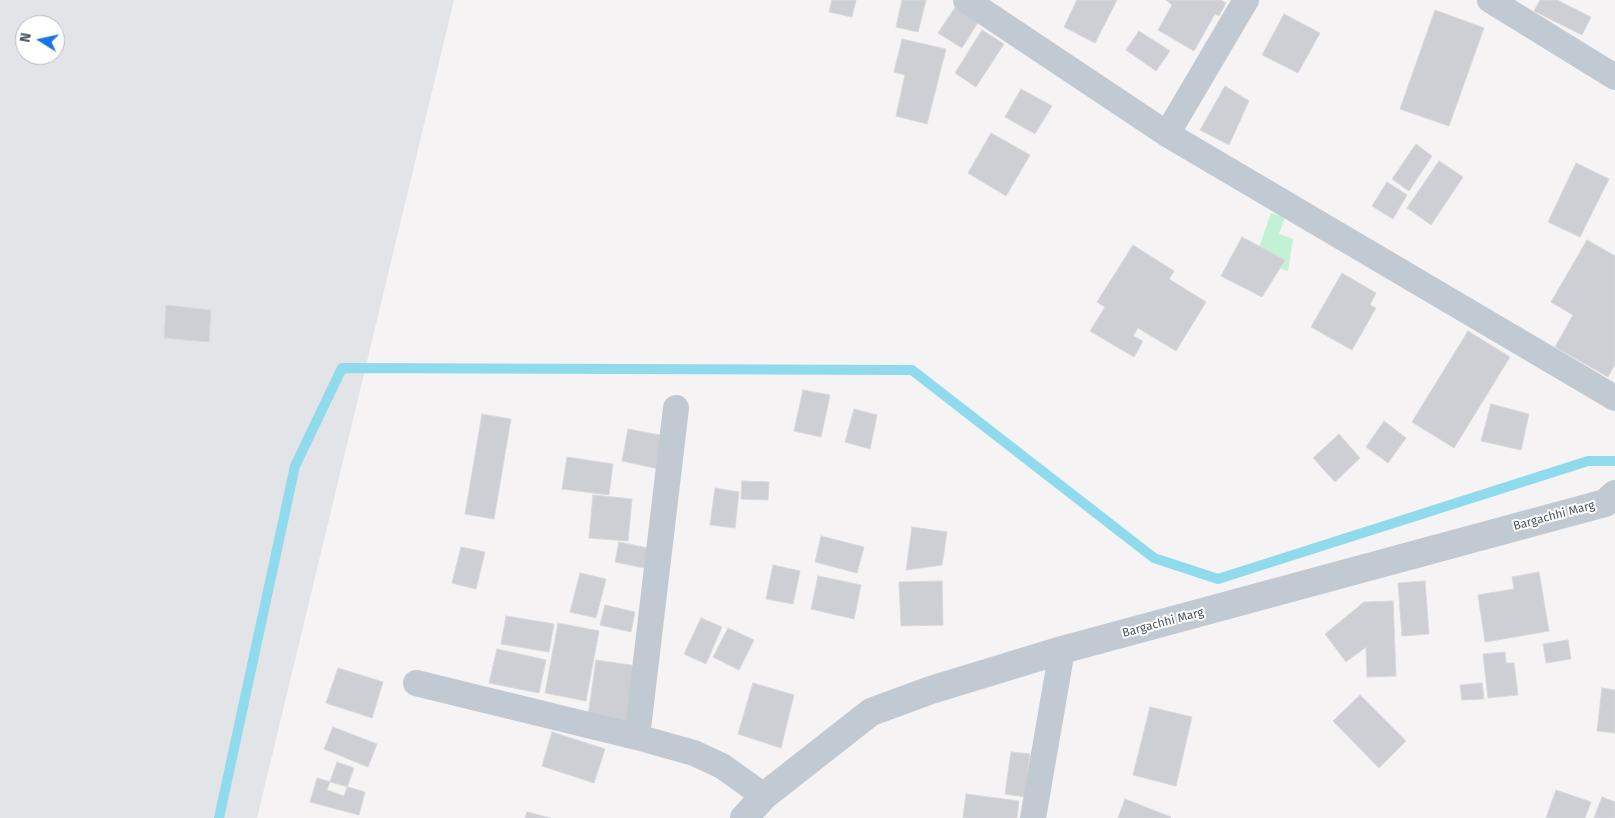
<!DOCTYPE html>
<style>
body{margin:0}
#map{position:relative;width:1615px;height:818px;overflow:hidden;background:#f5f3f3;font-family:"Fira Sans",sans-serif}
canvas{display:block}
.north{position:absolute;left:15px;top:15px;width:50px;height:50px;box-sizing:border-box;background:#fff;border:1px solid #b7bbc0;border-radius:50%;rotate:280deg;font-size:14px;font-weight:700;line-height:20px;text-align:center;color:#4a5661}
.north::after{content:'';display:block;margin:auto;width:18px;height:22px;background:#1a73e8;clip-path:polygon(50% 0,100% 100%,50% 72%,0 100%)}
</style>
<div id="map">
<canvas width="1615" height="818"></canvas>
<div class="north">N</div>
</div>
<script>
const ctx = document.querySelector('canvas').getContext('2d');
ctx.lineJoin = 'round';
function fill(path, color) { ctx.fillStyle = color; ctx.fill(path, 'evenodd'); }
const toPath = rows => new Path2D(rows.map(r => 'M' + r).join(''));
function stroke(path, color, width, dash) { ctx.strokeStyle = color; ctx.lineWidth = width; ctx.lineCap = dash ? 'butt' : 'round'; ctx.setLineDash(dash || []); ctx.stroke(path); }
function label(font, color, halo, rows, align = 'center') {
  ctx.font = font + ' "Fira Sans",sans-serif'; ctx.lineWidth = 4; ctx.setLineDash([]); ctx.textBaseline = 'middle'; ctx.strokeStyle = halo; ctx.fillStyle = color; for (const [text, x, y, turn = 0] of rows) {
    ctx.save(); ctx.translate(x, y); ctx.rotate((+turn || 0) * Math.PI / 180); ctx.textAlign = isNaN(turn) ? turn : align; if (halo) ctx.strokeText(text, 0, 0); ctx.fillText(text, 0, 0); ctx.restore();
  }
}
fill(toPath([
 [0,0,454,0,257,818,0,818],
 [25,25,55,25,55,55,25,55]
]), '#e2e4e7');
fill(toPath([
 [1271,213,1285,217,1279,234,1293,239,1288,271,1255,259]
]), '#c3f1d5');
stroke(toPath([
 [219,818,295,466,342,368,912,370,1154,558,1218,579,1588,461,1615,461]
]), '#90daee', 10);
const building = toPath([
 [832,0,856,0,852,17,829,12,832,0],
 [902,0,926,0,918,32,896,27,902,0],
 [1077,0,1117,0,1095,43,1064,27,1077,0],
 [1166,0,1221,0,1226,3,1219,16,1215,14,1194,51,1158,30,1172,5,1166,0],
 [1540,0,1557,0,1591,17,1582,35,1534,11,1540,0],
 [956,6,979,21,962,48,938,33,956,6],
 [1435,10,1484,28,1449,126,1400,109,1435,10],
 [1284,14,1320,33,1298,73,1262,55,1284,14],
 [982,30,1004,44,976,87,955,73,982,30],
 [1139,31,1170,51,1156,71,1126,50,1139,31],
 [902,39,946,49,927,124,896,116,905,75,894,72,902,39],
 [1225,86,1249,101,1229,145,1200,130,1225,86],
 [1021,89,1052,106,1035,134,1005,117,1021,89],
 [991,133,1030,155,1006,196,968,173,991,133],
 [1416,144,1432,156,1409,191,1392,179,1416,144],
 [1439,161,1463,177,1431,225,1407,208,1439,161],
 [1576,163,1609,179,1580,237,1548,222,1576,163],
 [1387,182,1407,195,1393,219,1372,206,1387,182],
 [1242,237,1285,260,1262,297,1221,276,1242,237],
 [1587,240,1615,256,1615,364,1608,377,1555,347,1573,315,1551,302,1587,240],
 [1133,245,1174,271,1169,279,1206,302,1176,351,1138,328,1133,336,1143,341,1134,357,1090,331,1105,307,1097,302,1133,245],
 [1342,273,1376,293,1370,305,1376,308,1352,350,1311,327,1342,273],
 [166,305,211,310,209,342,164,338,166,305],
 [1468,331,1510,357,1454,448,1412,422,1468,331],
 [803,390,830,395,821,437,794,431,803,390],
 [1491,404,1529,414,1521,450,1481,441,1491,404],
 [854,409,877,415,870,449,845,442,854,409],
 [482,414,511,419,494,519,465,514,482,414],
 [1384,421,1406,438,1388,463,1366,447,1384,421],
 [628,429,665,436,659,469,622,461,628,429],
 [1339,434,1360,458,1335,482,1313,458,1339,434],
 [567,457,613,464,609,495,562,489,567,457],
 [742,481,769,482,768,500,741,499,742,481],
 [715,488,739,492,735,528,710,525,715,488],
 [593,495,632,499,628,541,589,538,593,495],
 [912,527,947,532,942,565,906,570,912,527],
 [821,536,864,547,857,573,815,562,821,536],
 [619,542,648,548,644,568,615,562,619,542],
 [461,547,485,552,476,589,452,583,461,547],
 [773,565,800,571,793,604,766,599,773,565],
 [1539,572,1549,631,1485,642,1478,595,1514,589,1512,577,1539,572],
 [580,573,606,579,596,618,570,612,580,573],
 [818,576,861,585,854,619,811,609,818,576],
 [942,581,943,625,901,626,899,582,942,581],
 [1425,581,1429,634,1402,636,1398,583,1425,581],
 [1393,601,1396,676,1367,677,1366,647,1346,662,1325,634,1364,602,1393,601],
 [605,605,635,612,631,632,600,625,605,605],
 [506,616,554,624,549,652,501,644,506,616],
 [701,618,722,627,706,664,684,654,701,618],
 [558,623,599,631,586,701,545,693,558,623],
 [728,628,754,640,739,670,713,657,728,628],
 [1568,640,1571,659,1546,663,1543,644,1568,640],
 [497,649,546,660,539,693,489,683,497,649],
 [1505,652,1506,663,1514,663,1518,695,1488,698,1483,654,1505,652],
 [596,660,637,666,628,723,588,716,596,660],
 [338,668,383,682,372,718,326,703,338,668],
 [753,683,794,695,781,748,738,734,753,683],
 [1482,683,1484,699,1462,700,1460,685,1482,683],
 [1602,688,1615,690,1615,733,1597,731,1602,688],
 [1360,695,1406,741,1379,768,1333,721,1360,695],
 [1150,707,1192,717,1176,786,1133,775,1150,707],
 [333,727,377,744,368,767,324,749,333,727],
 [552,732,605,749,594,783,542,766,552,732],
 [1011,752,1030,754,1025,797,1005,794,1011,752],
 [337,762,354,768,344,796,327,790,337,762],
 [317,778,365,792,359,815,310,802,317,778],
 [1556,790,1591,802,1585,818,1546,818,1556,790],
 [966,794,1019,801,1017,818,963,818,966,794],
 [1602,797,1615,802,1615,818,1594,818,1602,797],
 [1125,799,1171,817,1170,818,1118,818,1125,799],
 [527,812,551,818,525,818,527,812]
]);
fill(building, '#cdcfd5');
stroke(building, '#d7d9de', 1);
stroke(toPath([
 [966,0,1167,134,1615,398],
 [1490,0,1615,77],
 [1167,134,1246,0],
 [416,683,637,737,694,753,722,766,764,796],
 [637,737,676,408],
 [1033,818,1062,650]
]), '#c1cad2', 26);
stroke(toPath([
 [744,818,764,796,871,712,931,690,1062,650,1605,503,1615,494]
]), '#c1cad2', 28);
label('12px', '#4a5661', '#fff', [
 ["Bargachhi Marg",1554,516,-15],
 ["Bargachhi Marg",1163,623,-15]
]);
</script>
